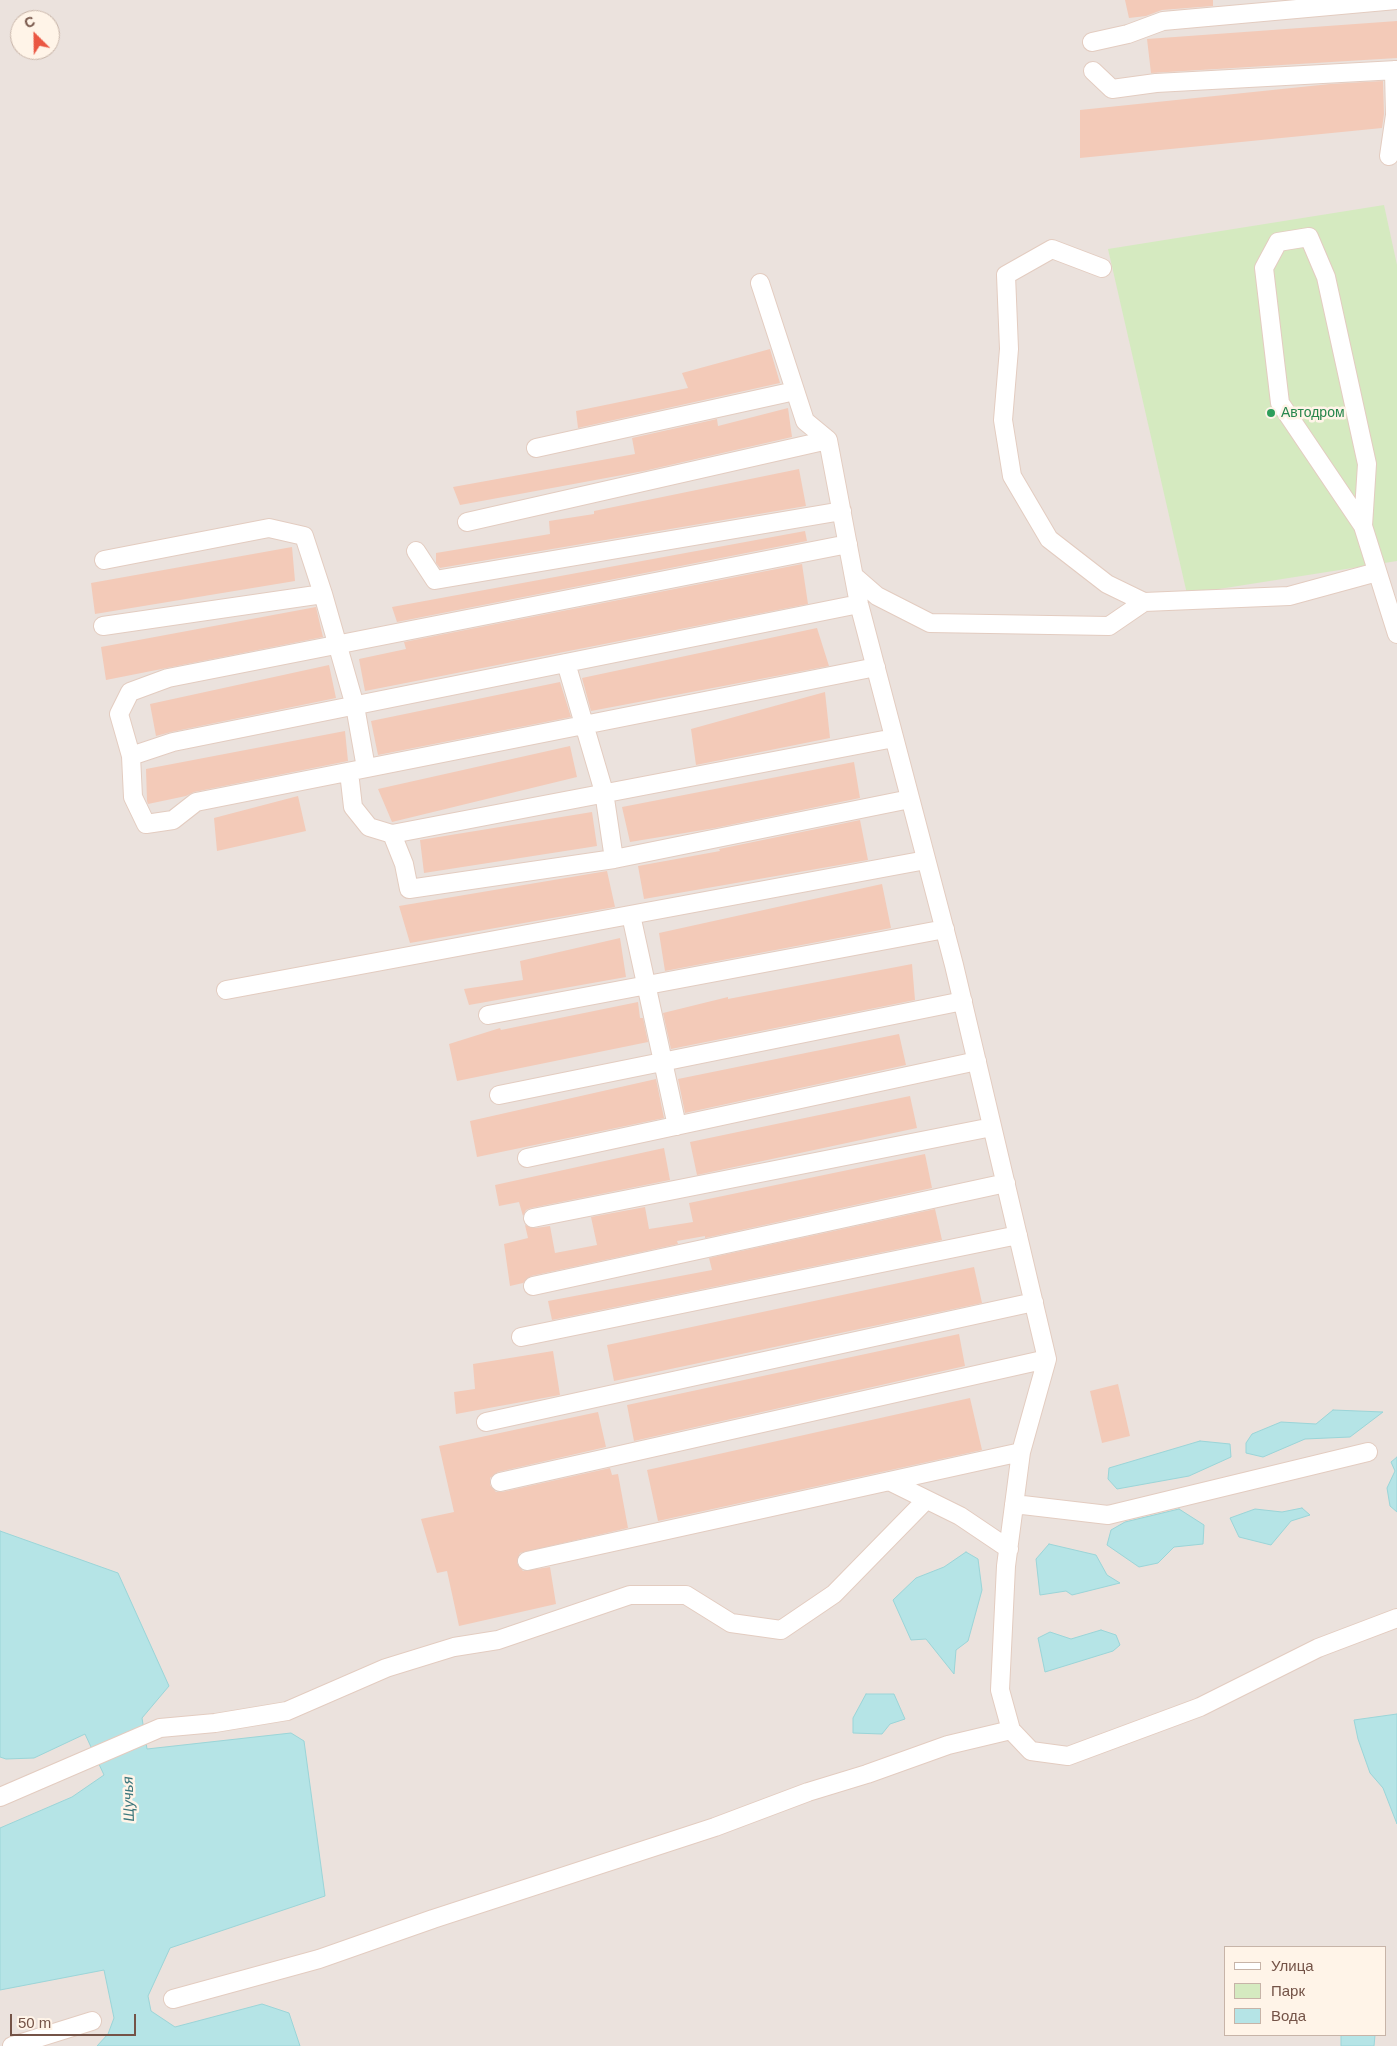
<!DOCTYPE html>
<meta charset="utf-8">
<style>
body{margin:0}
#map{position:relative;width:1397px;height:2046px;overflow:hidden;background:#fdefe1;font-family:Arial,sans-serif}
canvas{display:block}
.legend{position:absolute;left:1224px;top:1946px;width:162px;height:90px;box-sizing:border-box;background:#fff4e8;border:1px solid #c7b4a8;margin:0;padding:6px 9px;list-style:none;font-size:15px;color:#745347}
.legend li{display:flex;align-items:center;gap:10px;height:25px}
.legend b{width:25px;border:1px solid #c7b4a8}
.north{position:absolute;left:10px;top:10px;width:50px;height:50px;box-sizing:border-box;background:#fff4e8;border:1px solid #c7b4a8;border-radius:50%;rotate:337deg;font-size:14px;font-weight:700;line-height:20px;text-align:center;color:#745347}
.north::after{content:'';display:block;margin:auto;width:18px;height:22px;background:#ea5743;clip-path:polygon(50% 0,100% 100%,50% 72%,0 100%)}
.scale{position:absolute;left:10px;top:2014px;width:126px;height:22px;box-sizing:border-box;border:2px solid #745347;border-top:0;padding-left:6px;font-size:15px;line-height:18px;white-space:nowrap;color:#745347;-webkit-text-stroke:4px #fff4e8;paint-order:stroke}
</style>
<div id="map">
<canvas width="1397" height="2046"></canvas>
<ul class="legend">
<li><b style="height:6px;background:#fff"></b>Улица</li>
<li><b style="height:14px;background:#d5eac0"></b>Парк</li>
<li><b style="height:14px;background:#b5e4e6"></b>Вода</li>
</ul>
<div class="north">С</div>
<div class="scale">50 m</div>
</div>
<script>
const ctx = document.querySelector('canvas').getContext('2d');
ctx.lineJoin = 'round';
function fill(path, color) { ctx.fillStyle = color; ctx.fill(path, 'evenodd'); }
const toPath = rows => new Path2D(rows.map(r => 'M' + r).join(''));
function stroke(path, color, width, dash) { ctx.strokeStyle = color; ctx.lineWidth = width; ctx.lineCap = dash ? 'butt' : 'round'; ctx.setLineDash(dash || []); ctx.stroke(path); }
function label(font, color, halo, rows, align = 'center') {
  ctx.font = font + ' Arial,sans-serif'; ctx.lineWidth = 5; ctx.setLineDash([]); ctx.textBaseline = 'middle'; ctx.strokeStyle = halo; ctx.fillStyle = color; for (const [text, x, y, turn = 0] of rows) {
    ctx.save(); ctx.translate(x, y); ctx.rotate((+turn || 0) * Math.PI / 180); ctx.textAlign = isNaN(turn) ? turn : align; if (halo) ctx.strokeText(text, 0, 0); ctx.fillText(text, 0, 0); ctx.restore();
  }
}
fill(toPath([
 [0,0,1397,0,1397,2046,0,2046],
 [20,20,50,20,50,50,20,50],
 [1226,1947,1386,1947,1386,2035,1226,2035]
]), '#ebe2dd');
fill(toPath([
 [1384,205,1397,265,1397,561,1187,594,1108,249]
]), '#d5eac0');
const water = toPath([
 [1333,1410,1383,1412,1350,1437,1305,1439,1263,1457,1246,1453,1246,1443,1252,1434,1281,1422,1316,1424,1333,1410],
 [1200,1441,1230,1444,1231,1457,1189,1476,1117,1489,1108,1479,1109,1468,1200,1441],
 [1397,1457,1397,1512,1390,1506,1387,1488,1395,1471,1391,1462,1397,1457],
 [1302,1508,1310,1515,1291,1521,1271,1545,1239,1537,1230,1518,1255,1509,1282,1512,1302,1508],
 [1179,1509,1204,1525,1203,1544,1174,1547,1158,1563,1139,1567,1107,1545,1111,1530,1125,1522,1179,1509],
 [0,1531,118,1573,169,1686,142,1718,147,1749,291,1733,304,1741,325,1896,170,1948,148,1996,151,2011,175,2027,262,2004,289,2013,300,2046,97,2046,108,2034,114,2018,104,1970,0,1990,0,1828,72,1797,104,1775,85,1734,34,1758,6,1759,0,1757,0,1531],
 [1049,1544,1096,1555,1107,1575,1120,1583,1072,1595,1066,1591,1040,1595,1036,1559,1049,1544],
 [966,1552,978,1559,982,1590,968,1641,956,1650,954,1674,926,1639,911,1640,893,1600,916,1578,944,1567,966,1552],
 [1101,1630,1116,1635,1120,1645,1113,1651,1045,1672,1038,1638,1050,1632,1071,1639,1101,1630],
 [866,1694,894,1694,905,1719,890,1724,882,1734,853,1733,853,1718,866,1694],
 [1397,1714,1397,1824,1383,1788,1370,1773,1358,1739,1354,1720,1397,1714],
 [1341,2035,1375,2035,1374,2046,1341,2046,1341,2035]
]);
fill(water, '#b5e4e6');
stroke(water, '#9bd5d8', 1);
fill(toPath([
 [1125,0,1213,0,1213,6,1162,10,1146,16,1129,18],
 [1397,21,1397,58,1151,73,1147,39],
 [1383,81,1384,114,1382,128,1080,158,1080,110,1330,84],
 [770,349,780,383,578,428,576,411,688,388,682,373],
 [788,408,792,437,644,471,460,505,453,487,635,454,632,438,717,419,718,426],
 [799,469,806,506,440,568,436,563,436,553,550,534,549,521,594,514,594,511],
 [805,531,807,541,397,622,392,607],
 [292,547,295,581,95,614,91,583],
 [802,564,808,604,365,691,359,659,406,649,404,642],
 [316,607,323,637,106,680,101,647],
 [817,628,829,666,591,711,582,678],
 [329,665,336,698,171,732,156,736,150,704],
 [560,682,571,717,378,755,371,721],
 [825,692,830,738,696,765,691,729],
 [345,731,348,761,194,792,186,796,148,804,147,801,146,769],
 [570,746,577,777,392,822,378,789],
 [854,762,860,798,715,828,630,842,622,807],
 [298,796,306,831,217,851,214,818],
 [592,812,597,846,424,873,420,840],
 [860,820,868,860,644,899,638,866,720,851,719,849],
 [607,871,615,907,410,943,399,906],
 [882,884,891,928,665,971,659,933],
 [620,938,626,977,469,1005,464,989,523,980,520,961],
 [912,964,915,1000,671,1049,663,1013,728,997,728,999],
 [638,1002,640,1018,643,1018,648,1042,457,1081,449,1044,500,1028,501,1030],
 [899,1034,906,1065,685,1113,678,1079],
 [656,1079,664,1118,477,1157,470,1121],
 [910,1096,917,1128,697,1175,690,1142],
 [664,1148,670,1180,531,1208,526,1210,523,1216,519,1202,499,1206,495,1185],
 [925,1154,932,1188,705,1238,705,1236,677,1241,678,1244,531,1276,523,1283,510,1286,504,1244,528,1238,525,1225,535,1228,550,1226,555,1253,597,1245,591,1217,645,1207,649,1229,693,1222,689,1203],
 [935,1209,942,1240,552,1320,548,1301,712,1270,709,1258],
 [974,1267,982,1303,614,1381,607,1345],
 [959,1334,965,1366,634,1441,627,1405],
 [553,1351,560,1395,456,1414,454,1392,475,1389,473,1364],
 [1118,1384,1130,1436,1102,1443,1090,1391],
 [970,1398,982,1450,658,1521,647,1470],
 [598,1412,606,1447,498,1472,490,1478,490,1485,496,1492,502,1492,610,1468,612,1475,618,1474,628,1528,520,1553,517,1563,523,1571,550,1567,556,1604,459,1626,447,1571,437,1573,421,1519,454,1512,439,1446]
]), '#f3cab8');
const minor = toPath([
 [1092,42,1128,34,1163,21,1397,0],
 [1093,71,1112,89,1156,83,1397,70],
 [1389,156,1395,115,1394,70],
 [1102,268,1052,249,1006,275,1009,349,1003,420,1012,476,1049,539,1107,584,1144,602],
 [760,283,805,421,828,440,859,604,954,965,1047,1359,1021,1452,1006,1566,1000,1690,1011,1730,1031,1751,1068,1756,1200,1707,1318,1648,1397,1618],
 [536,448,795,391],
 [467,522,828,440],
 [1363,526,1367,464,1326,277,1309,237,1278,242,1264,268,1280,403,1363,526,1397,634],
 [848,544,168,678,130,692,119,714,131,756,173,742,859,604],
 [416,551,435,580,842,511],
 [104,560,269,528,304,536,323,594],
 [854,576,877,596,930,623,1109,626,1144,602,1289,596,1377,572],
 [103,626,323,594,355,706,366,768],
 [566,663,604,792,614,859],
 [131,756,133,797,146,824,173,820,196,802,876,667],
 [349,772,353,807,369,827,392,834,404,864,409,889,614,859,910,799],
 [392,834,894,738],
 [631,915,677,1126],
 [226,990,926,860],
 [488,1015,945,929],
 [499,1095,963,1001],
 [527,1158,977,1061],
 [533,1218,992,1127],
 [533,1286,1006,1183],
 [521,1337,1018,1235],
 [486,1422,1034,1302],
 [889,1481,960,1516,1009,1549],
 [500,1482,1047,1359],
 [1014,1504,1108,1515,1368,1452],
 [527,1561,1021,1452],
 [0,1797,160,1728,215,1723,287,1711,386,1668,454,1647,498,1640,630,1595,686,1595,731,1623,781,1630,834,1594,926,1500],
 [173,1999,319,1959,433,1919,715,1827,808,1792,867,1774,948,1745,1011,1730],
 [12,2046,92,2021]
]);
stroke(minor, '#e3ccc0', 20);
stroke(minor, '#fff', 18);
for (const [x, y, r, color] of [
 [1271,413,5,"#2e9e5b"]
]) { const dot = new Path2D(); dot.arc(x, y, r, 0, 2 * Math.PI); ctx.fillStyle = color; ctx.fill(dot); stroke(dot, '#fff4e8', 2); }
label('14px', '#27864d', '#fff4e8', [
 ["Автодром",1281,413]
], 'left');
label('italic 15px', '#3b767b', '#fff4e8', [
 ["Щучья",129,1799,-92]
]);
</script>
